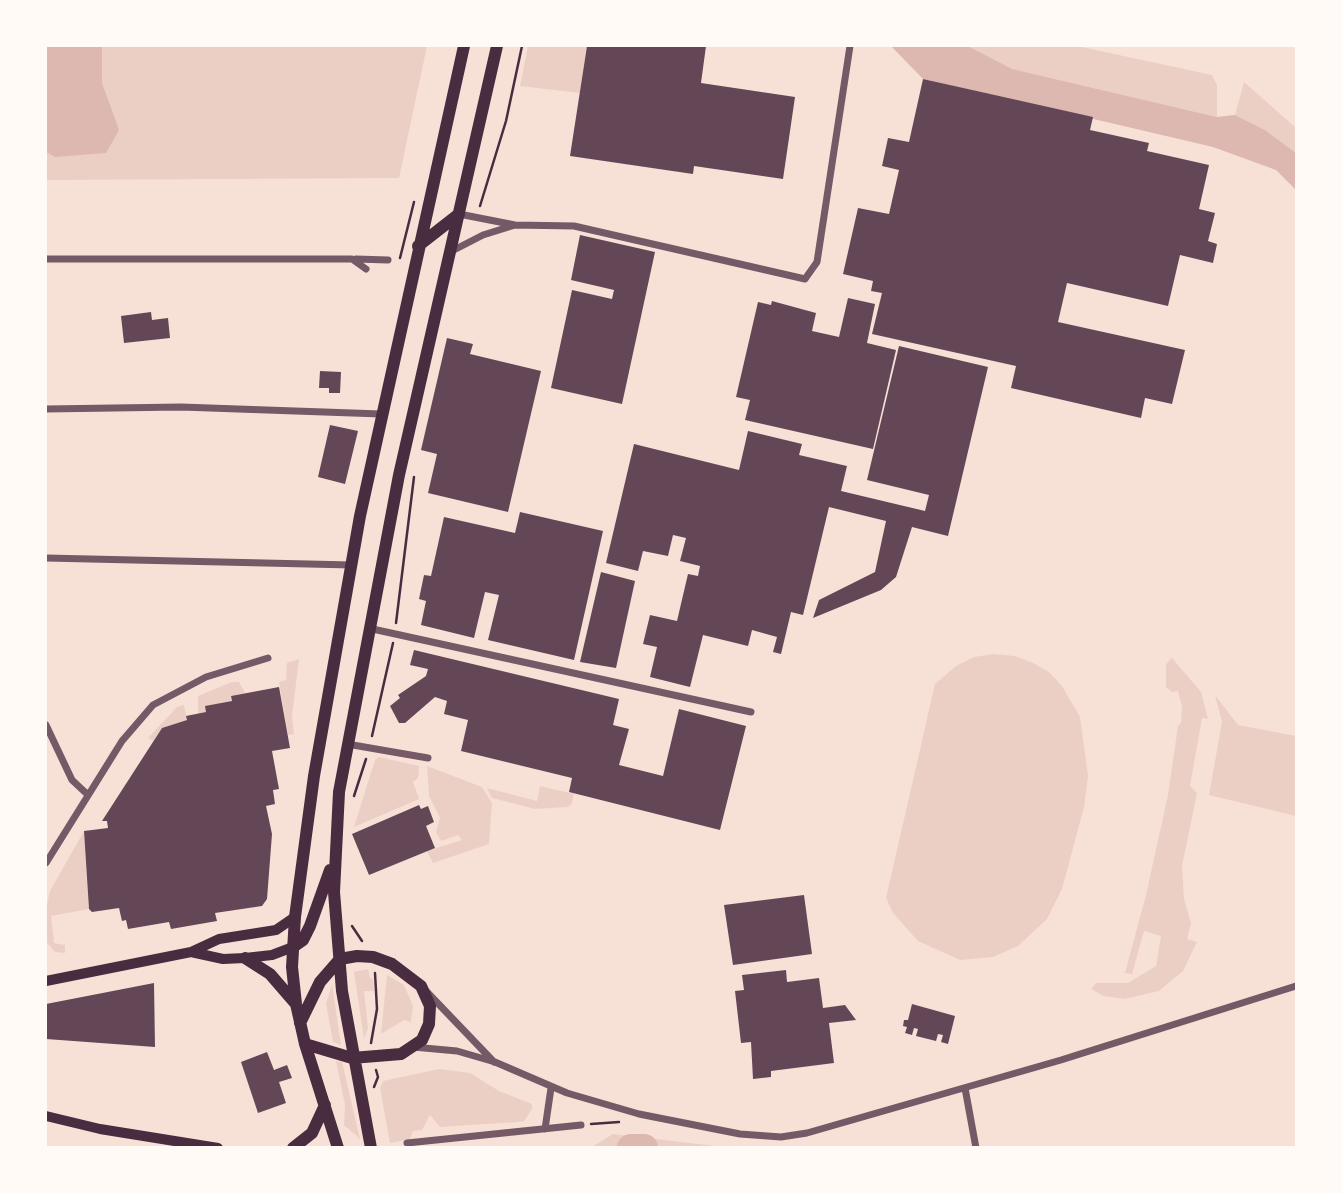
<!DOCTYPE html>
<style>
body{margin:0}
#map{position:relative;width:1342px;height:1193px;overflow:hidden;background:#f7e1d7;font-family:"Golos Text",sans-serif}
canvas{display:block}
.frame{position:absolute;inset:0;border:47px solid #fffaf5;pointer-events:none}
</style>
<div id="map">
<canvas width="1342" height="1193"></canvas>
<div class="frame"></div>
</div>
<script>
const ctx = document.querySelector('canvas').getContext('2d');
ctx.lineJoin = 'round';
function fill(path, color) { ctx.fillStyle = color; ctx.fill(path, 'evenodd'); }
const toPath = rows => new Path2D(rows.map(r => 'M' + r).join(''));
function stroke(path, color, width, dash) { ctx.strokeStyle = color; ctx.lineWidth = width; ctx.lineCap = dash ? 'butt' : 'round'; ctx.setLineDash(dash || []); ctx.stroke(path); }
fill(toPath([
 [46,46,427,46,399,178,46,180],
 [528,46,587,46,580,93,520,86],
 [968,46,1077,46,1212,75,1217,85,1217,117,1011,69],
 [1244,82,1296,128,1296,153,1265,130,1235,115],
 [993,654,1015,656,1033,663,1049,672,1062,686,1080,717,1088,776,1084,807,1062,889,1047,919,1018,946,993,957,960,960,918,941,893,913,886,898,935,684,956,666,974,657],
 [1172,658,1201,692,1208,719,1202,718,1190,786,1197,793,1182,866,1184,899,1191,923,1187,939,1197,942,1183,971,1159,991,1125,999,1103,996,1091,989,1096,983,1128,983,1156,966,1161,936,1144,931,1132,974,1125,973,1146,895,1168,795,1178,726,1181,723,1182,707,1178,691,1172,692,1166,687,1166,664],
 [299,659,292,717,294,734,288,735,279,682,286,680,287,663],
 [232,682,239,682,245,693,231,696,232,701,206,706,206,712,198,714,198,696],
 [1215,695,1238,725,1296,736,1296,816,1209,795,1222,722],
 [184,705,187,720,162,728,153,741,148,738,177,707],
 [379,757,419,766,418,778,413,782,419,799,354,827,375,760],
 [427,766,482,787,492,803,489,844,433,863,427,851,462,840,458,835,441,841,436,832,440,818,429,796],
 [540,786,574,794,572,803,568,807,535,809,492,798,487,788,537,801],
 [84,831,89,909,51,916,54,943,65,945,65,953,55,952,46,942,46,909,50,891],
 [368,969,370,978,373,979,374,991,364,991,368,1028,364,1039,354,972],
 [387,975,404,985,413,1006,411,1022,404,1020,381,1034],
 [332,984,341,1045,333,1042,326,1004],
 [336,1061,342,1062,360,1139,344,1125,345,1105],
 [439,1069,470,1073,499,1091,532,1104,532,1109,524,1121,518,1122,440,1127,430,1115,422,1130,413,1131,410,1139,390,1143,380,1088,383,1081],
 [613,1134,724,1147,592,1147]
]), '#ebcfc5');
fill(toPath([
 [46,46,102,46,102,83,119,130,106,153,55,157,46,152],
 [891,46,968,46,1012,69,1217,117,1235,115,1265,130,1296,153,1296,190,1276,170,1213,147,923,79]
]), '#dcb8b0');
stroke(toPath([
 [631,1148,644,1148]
]), '#dcb8b0', 28);
fill(toPath([
 [587,46,706,46,701,83,795,97,783,179,694,166,693,174,570,156],
 [923,79,1093,117,1090,130,1149,143,1147,151,1209,165,1199,209,1215,213,1208,241,1217,244,1213,263,1180,255,1168,306,1067,283,1058,322,1185,350,1172,404,1145,398,1141,418,1011,388,1016,366,872,334,882,293,871,291,873,281,843,274,858,208,889,214,899,170,882,166,888,138,909,142],
 [580,235,655,252,622,404,551,388,572,290,612,299,614,290,571,280],
 [848,298,875,304,867,343,896,350,873,449,745,420,750,400,736,397,758,302,771,305,772,301,816,313,812,331,839,337],
 [151,312,152,320,168,318,170,338,124,343,121,316],
 [447,338,473,344,470,354,541,371,508,512,428,493,437,454,421,450],
 [899,346,988,367,948,536,912,527,896,577,881,590,813,618,819,600,875,572,886,521,829,507,803,615,791,612,781,654,773,652,777,637,752,630,748,646,703,635,690,687,650,677,657,647,643,644,650,615,677,621,688,574,698,576,700,566,680,561,686,538,673,535,668,556,643,551,638,571,606,563,634,444,739,470,748,431,802,444,799,455,847,466,841,491,925,511,929,495,867,480],
 [320,371,341,372,340,393,329,393,329,388,319,388],
 [330,425,358,431,345,484,318,477],
 [520,512,603,531,574,660,488,640,499,595,485,592,474,638,421,625,426,601,419,599,424,575,431,576,444,517,515,533],
 [601,572,635,581,616,668,580,662],
 [414,650,619,699,613,725,629,729,619,765,663,776,679,709,746,726,720,830,569,792,572,778,461,751,468,720,444,714,447,701,435,697,405,723,399,723,390,706,400,698,398,695,426,676,428,669,410,665],
 [279,687,290,748,272,751,279,789,273,790,275,804,266,806,272,834,267,899,262,906,215,913,217,921,171,929,169,922,128,929,126,920,122,921,119,908,92,912,89,909,84,831,108,828,107,821,102,821,162,728,187,720,186,716,206,712,205,706,232,701,231,696],
 [419,805,421,809,428,806,434,822,426,826,435,848,369,875,352,834],
 [804,895,812,954,733,965,724,905],
 [786,970,787,982,819,978,823,1008,845,1005,856,1020,829,1023,834,1063,771,1071,771,1077,753,1079,751,1042,741,1043,735,991,744,990,742,975],
 [154,983,155,1047,46,1039,46,1004],
 [912,1004,955,1016,948,1044,941,1042,943,1035,938,1034,936,1041,916,1036,918,1029,914,1028,912,1035,905,1033,907,1027,903,1026,904,1020,908,1020],
 [267,1052,274,1070,287,1065,292,1078,279,1082,286,1103,258,1113,241,1062]
]), '#644757');
stroke(toPath([
 [480,206,506,121,522,46],
 [400,258,414,202],
 [396,623,414,477],
 [372,736,393,643],
 [354,796,366,759],
 [352,926,362,941],
 [371,1043,377,1009,375,973],
 [374,1087,378,1077,376,1070],
 [591,1124,619,1122]
]), '#4a2c40', 2.5);
stroke(toPath([
 [459,214,515,225,574,226,805,279,817,262,850,46],
 [450,252,483,235,515,225],
 [46,259,352,259,366,269],
 [356,259,388,260],
 [46,409,181,407,381,414],
 [46,558,352,565],
 [368,628,751,712],
 [46,725,72,780,87,794],
 [347,744,428,758],
 [46,863,122,741,153,705,206,677,268,658],
 [427,992,494,1062],
 [413,1047,457,1051,495,1062,567,1093,639,1114,740,1134,781,1137,807,1133,1061,1060,1296,986],
 [965,1088,976,1148],
 [545,1129,551,1088],
 [407,1143,581,1125]
]), '#755966', 7);
stroke(toPath([
 [191,952,223,959,245,958,272,955,293,947],
 [46,981,191,952,219,939,276,930,295,917],
 [46,1116,100,1129,218,1148]
]), '#4a2c40', 10);
stroke(toPath([
 [418,246,459,214],
 [293,947,303,940,310,926,330,870],
 [245,958,270,974,296,1004],
 [300,1023,320,982,340,959,357,956,373,957,392,964,421,986,430,1006,429,1024,422,1040,401,1054,352,1058,305,1044],
 [293,1148,312,1133,325,1105],
 [338,1148,305,1044,296,1004,292,967,295,917,314,776,360,516,464,46],
 [371,1148,342,991,334,892,339,792,399,475,497,46]
]), '#4a2c40', 12);
</script>
